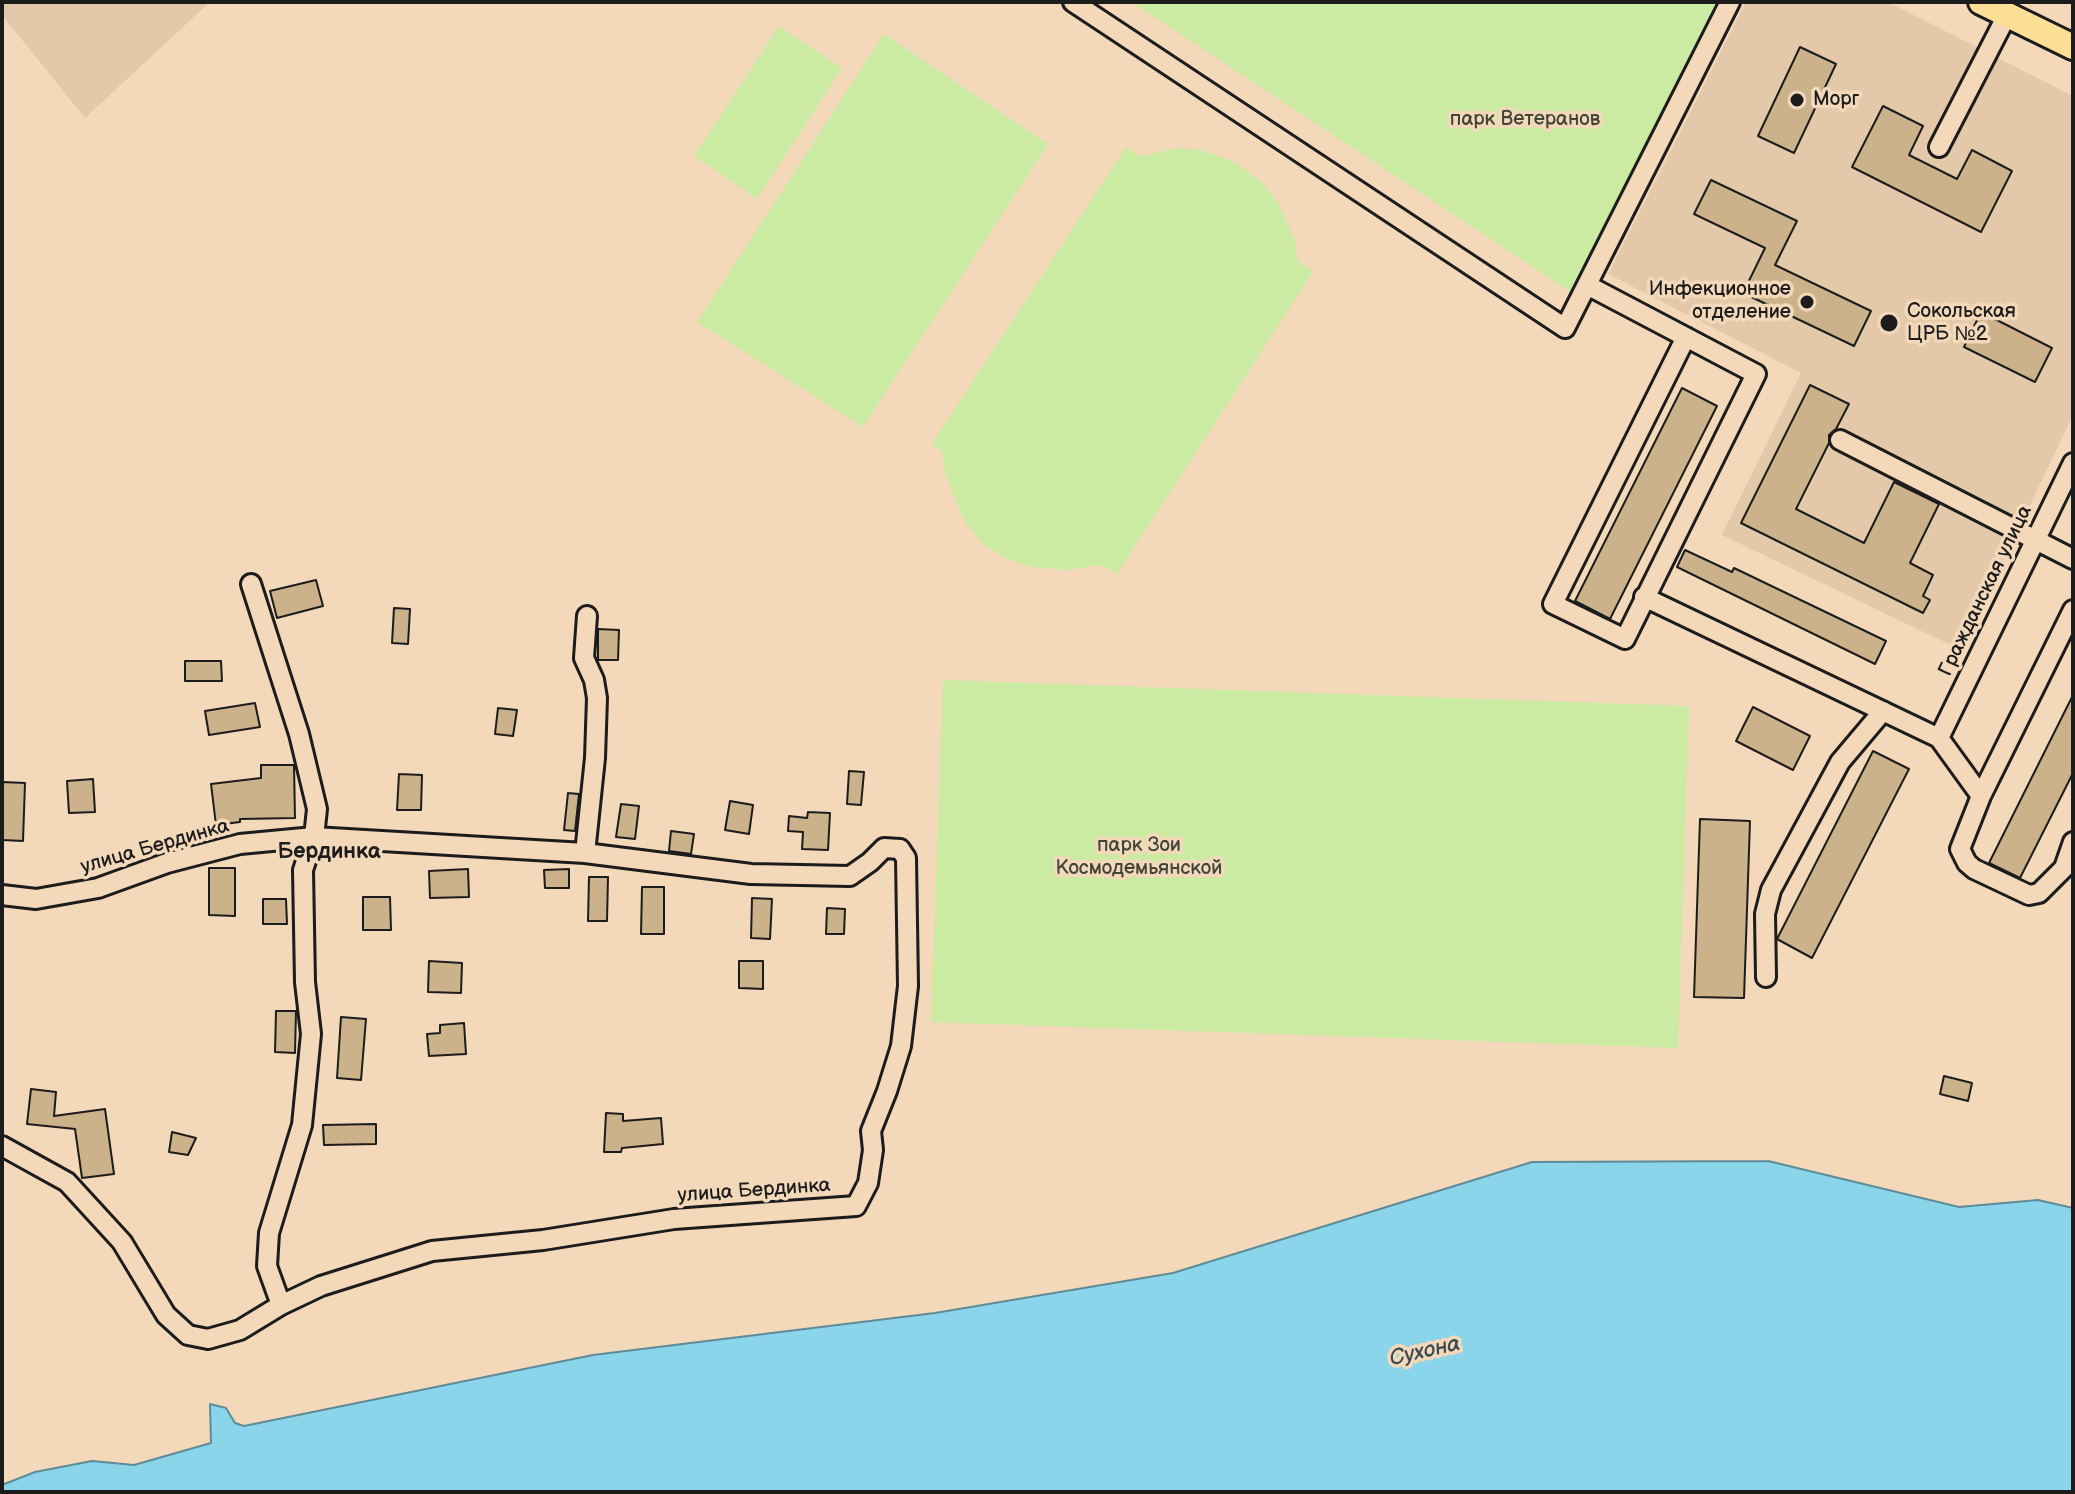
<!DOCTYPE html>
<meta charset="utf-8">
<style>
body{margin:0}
#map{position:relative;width:2075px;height:1494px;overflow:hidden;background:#f3d8ba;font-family:"Balsamiq Sans",sans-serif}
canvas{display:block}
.frame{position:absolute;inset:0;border:4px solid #1c1c1c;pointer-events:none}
</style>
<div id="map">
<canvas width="2075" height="1494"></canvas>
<div class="frame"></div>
</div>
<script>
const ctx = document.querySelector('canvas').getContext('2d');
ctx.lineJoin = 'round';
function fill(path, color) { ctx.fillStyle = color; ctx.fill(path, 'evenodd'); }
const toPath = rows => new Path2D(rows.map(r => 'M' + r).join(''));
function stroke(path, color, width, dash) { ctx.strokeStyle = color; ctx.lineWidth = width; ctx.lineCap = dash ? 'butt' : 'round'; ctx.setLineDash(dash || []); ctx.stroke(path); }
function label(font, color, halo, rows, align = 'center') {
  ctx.font = font + ' "Balsamiq Sans",sans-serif'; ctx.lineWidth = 7; ctx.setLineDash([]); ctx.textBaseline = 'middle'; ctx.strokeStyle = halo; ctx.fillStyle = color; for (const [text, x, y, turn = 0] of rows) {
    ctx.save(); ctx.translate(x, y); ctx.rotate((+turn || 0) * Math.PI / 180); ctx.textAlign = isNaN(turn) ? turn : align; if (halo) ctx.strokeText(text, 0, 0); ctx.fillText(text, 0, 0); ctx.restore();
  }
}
fill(toPath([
 [2,2,210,2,85,118,2,15],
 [1746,2,1888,2,2073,96,2073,415,1961,650,1722,535,1801,373,1608,274]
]), '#e3c9a9');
fill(toPath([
 [1132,2,1718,2,1572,293],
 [779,26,842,68,757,199,694,156],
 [884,34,1048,144,863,427,697,322],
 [1126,147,1141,156,1178,148,1201,150,1227,159,1244,168,1263,184,1278,202,1295,240,1297,260,1313,272,1117,574,1101,565,1068,570,1030,567,1004,557,983,544,964,521,945,474,942,451,932,444],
 [943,680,1689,706,1678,1048,931,1022]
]), '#cbeba3');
const water = toPath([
 [1768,1161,1959,1207,2038,1200,2073,1208,2073,1492,2,1492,2,1485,35,1472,92,1461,134,1465,211,1443,210,1404,226,1408,235,1423,244,1426,593,1355,935,1313,1173,1273,1532,1162,1768,1161]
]);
fill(water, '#8ad5ea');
stroke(water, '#5e8b98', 2);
const building = toPath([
 [1800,47,1836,64,1794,153,1758,136,1800,47],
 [1883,106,1923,126,1909,155,1957,179,1972,150,2012,171,1981,232,1852,167,1883,106],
 [1711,180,1797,221,1775,265,1871,311,1854,346,1743,293,1765,248,1694,214,1711,180],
 [1981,312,2052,348,2035,382,1964,347,1981,312],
 [1810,385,1849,404,1836,429,1829,435,1829,443,1796,509,1864,543,1894,482,1939,504,1910,563,1933,575,1923,596,1930,600,1923,613,1741,523,1810,385],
 [1682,388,1717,406,1610,619,1575,601,1682,388],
 [1685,550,1732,572,1734,568,1886,641,1875,664,1677,567,1685,550],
 [316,580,323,606,277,618,270,591,316,580],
 [394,608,410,609,408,644,392,643,394,608],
 [598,629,619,630,618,660,598,660,598,629],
 [185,661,221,661,222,681,185,681,185,661],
 [2073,695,2073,773,2020,878,1989,863,2073,695],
 [255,703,260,727,209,735,205,711,255,703],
 [1753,707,1810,736,1793,770,1736,741,1753,707],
 [498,708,517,710,513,736,495,734,498,708],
 [1873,751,1909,769,1812,958,1777,939,1873,751],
 [261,765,294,765,295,818,240,819,240,822,216,825,211,784,261,778,261,765],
 [849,771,864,772,861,805,847,804,849,771],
 [399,774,422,775,421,810,397,810,399,774],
 [93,779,95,812,69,813,67,781,93,779],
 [3,782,25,783,23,841,2,840,3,782],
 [568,793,579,794,575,831,564,830,568,793],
 [730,801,753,805,749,834,725,830,730,801],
 [621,804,639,806,635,839,616,837,621,804],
 [808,812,830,813,828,850,802,849,803,832,788,831,789,816,807,818,808,812],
 [1700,819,1750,821,1744,998,1694,997,1700,819],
 [671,831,694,834,691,854,669,851,671,831],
 [209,868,235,868,235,916,209,915,209,868],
 [468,869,469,897,430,898,429,871,468,869],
 [569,869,569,888,545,888,544,870,569,869],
 [589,877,608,877,607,921,588,921,589,877],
 [642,887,664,887,664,934,641,934,642,887],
 [363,897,390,897,391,930,363,930,363,897],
 [752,898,772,899,770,939,751,938,752,898],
 [263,899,286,899,287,924,263,924,263,899],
 [827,908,845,909,844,934,826,934,827,908],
 [429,961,462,963,461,993,428,992,429,961],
 [739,961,763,961,763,989,739,988,739,961],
 [276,1011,296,1011,295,1053,275,1052,276,1011],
 [341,1017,366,1019,361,1080,337,1078,341,1017],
 [464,1023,466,1054,429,1056,427,1034,440,1033,440,1025,464,1023],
 [1944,1076,1972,1083,1968,1101,1940,1094,1944,1076],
 [31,1089,56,1092,54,1116,105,1109,114,1174,82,1178,75,1129,27,1124,31,1089],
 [606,1113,623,1114,623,1121,661,1118,663,1144,622,1148,621,1152,604,1152,606,1113],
 [376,1124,376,1144,324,1145,323,1125,376,1124],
 [172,1132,196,1138,188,1155,169,1152,172,1132]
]);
fill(building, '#ccb28b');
stroke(building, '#1c1c1c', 2);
const minor = toPath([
 [1073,2,1565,328,1730,2],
 [1939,147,2007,15],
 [1587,285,1756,374,1625,639,1553,604,1686,337],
 [1840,440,2073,559],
 [251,584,299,734,317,809,314,837,303,870,305,982,311,1034,302,1125,269,1233,267,1266,281,1305],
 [1644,597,1939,738,1981,796],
 [2073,610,1981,796,1960,849,1967,863,1974,869,2029,895,2039,893,2064,868,2073,842],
 [1939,738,2073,463],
 [585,853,595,758,597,698,594,680,584,658,587,616],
 [2,895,36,899,98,888,167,863,240,844,314,837,585,853,751,874,850,876,870,862,884,848,900,849,906,858,908,986,901,1046,887,1091,871,1131,873,1150,868,1183,856,1206,674,1219,543,1240,432,1251,321,1286,281,1305,240,1330,208,1339,188,1335,166,1315,122,1242,67,1182,2,1146],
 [1766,977,1765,914,1771,890,1840,762,1883,711]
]);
const major = toPath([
 [1981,2,2073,47]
]);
stroke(minor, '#1c1c1c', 24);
stroke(major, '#1c1c1c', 30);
stroke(minor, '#f3d8ba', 18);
stroke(major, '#fdde96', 24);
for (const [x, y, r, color] of [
 [1797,100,8,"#1c1c1c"],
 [1807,302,8,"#1c1c1c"],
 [1889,323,10,"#1c1c1c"]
]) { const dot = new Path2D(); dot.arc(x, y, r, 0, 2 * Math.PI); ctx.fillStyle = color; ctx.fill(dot); stroke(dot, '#f3d8ba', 3); }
label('20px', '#1c1c1c', '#f3d8ba', [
 ["Морг",1813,100],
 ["Инфекционное",1791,290,"right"],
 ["отделение",1791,313,"right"],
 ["Сокольская",1907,312],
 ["ЦРБ №2",1907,335]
], 'left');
label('20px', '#3f4537', '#f3d8ba', [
 ["парк Ветеранов",1525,120],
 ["парк Зои",1139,846],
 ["Космодемьянской",1139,869]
]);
label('20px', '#1c1c1c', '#f3d8ba', [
 ["Гражданская улица",1986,591,-64],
 ["улица Бердинка",155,847,-16],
 ["улица Бердинка",754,1191,-4]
]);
label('bold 22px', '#1c1c1c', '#f3d8ba', [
 ["Бердинка",329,852]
]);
label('italic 22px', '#384a50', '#f3d8ba', [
 ["Сухона",1425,1352,-13]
]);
</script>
